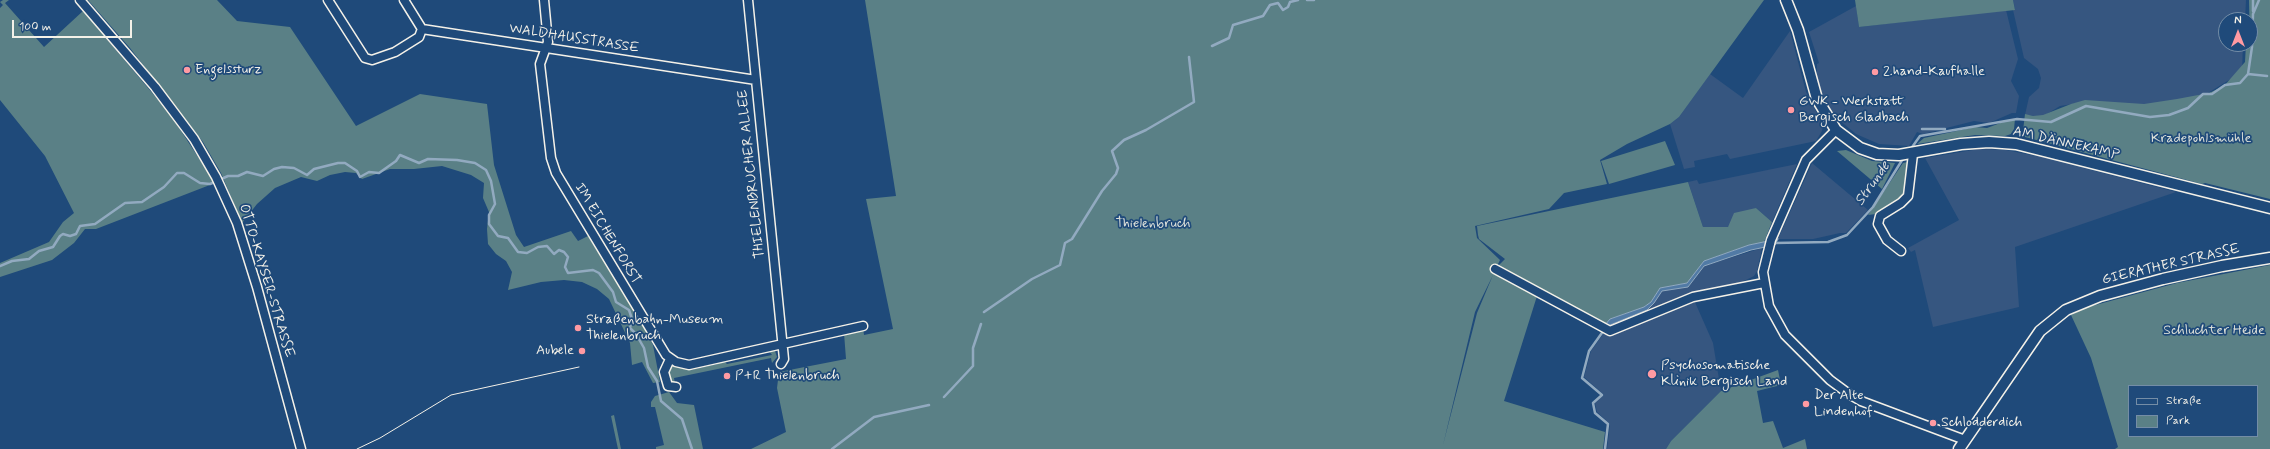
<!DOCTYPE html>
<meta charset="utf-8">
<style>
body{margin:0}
#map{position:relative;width:2270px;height:449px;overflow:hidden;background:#1f4a7a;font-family:Mynerve,sans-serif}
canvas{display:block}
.legend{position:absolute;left:2128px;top:385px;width:130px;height:52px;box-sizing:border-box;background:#1f4a7a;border:1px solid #748da6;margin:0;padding:5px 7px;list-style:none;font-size:12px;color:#f4f1e8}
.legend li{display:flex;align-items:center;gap:8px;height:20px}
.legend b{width:20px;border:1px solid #748da6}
.north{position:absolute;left:2218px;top:12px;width:40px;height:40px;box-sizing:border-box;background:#1f4a7a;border:1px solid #748da6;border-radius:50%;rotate:0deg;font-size:11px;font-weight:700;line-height:16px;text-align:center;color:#f4f1e8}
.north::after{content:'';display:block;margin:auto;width:14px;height:18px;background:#ff9aa2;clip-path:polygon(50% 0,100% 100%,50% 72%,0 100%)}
.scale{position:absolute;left:12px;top:20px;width:120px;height:18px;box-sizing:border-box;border:2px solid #f4f1e8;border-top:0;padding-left:5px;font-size:12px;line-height:14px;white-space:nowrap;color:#f4f1e8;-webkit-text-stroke:3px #1f4a7a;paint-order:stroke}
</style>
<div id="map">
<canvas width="2270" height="449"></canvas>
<ul class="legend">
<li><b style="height:5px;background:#1f4a7a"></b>Straße</li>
<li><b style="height:11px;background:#5a8086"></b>Park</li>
</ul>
<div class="north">N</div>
<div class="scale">100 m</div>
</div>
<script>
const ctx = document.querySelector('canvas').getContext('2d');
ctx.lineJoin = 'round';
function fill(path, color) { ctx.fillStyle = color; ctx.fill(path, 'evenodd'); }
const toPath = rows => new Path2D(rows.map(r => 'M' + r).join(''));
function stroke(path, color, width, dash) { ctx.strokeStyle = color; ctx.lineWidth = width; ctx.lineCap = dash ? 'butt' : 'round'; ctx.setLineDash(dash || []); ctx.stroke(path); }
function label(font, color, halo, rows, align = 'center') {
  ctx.font = font + ' Mynerve,sans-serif'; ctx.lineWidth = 3.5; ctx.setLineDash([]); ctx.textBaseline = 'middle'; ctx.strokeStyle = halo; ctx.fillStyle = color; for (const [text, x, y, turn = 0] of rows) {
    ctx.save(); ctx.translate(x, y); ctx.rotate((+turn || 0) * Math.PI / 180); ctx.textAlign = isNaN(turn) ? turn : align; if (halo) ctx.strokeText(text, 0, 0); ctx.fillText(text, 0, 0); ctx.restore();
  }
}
fill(toPath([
 [2013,0,2246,0,2245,20,2226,20,2226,44,2243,44,2242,72,2208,93,2143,111,2079,103,2060,106,2042,117,2025,115,2029,97,2039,88,2041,78,2038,69,2024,58,2013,10,2015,9],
 [1856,6,1859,27,2006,10,2018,59,2011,81,2019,96,2016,113,2012,113,1989,123,1974,121,1923,134,1917,132,1909,146,1879,144,1856,134,1833,115,1823,98,1817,77,1817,64,1819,63,1809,32],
 [1790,31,1806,92,1823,125,1822,131,1816,141,1730,159,1727,154,1694,161,1695,167,1684,169,1670,124,1679,117,1710,74,1743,98],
 [1979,149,2006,150,2041,157,2176,192,2015,247,2019,307,1933,327,1915,250,1911,252,1908,248,1959,220,1925,158],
 [1812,163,1868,210,1846,233,1840,233,1813,239,1778,239],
 [1797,164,1772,222,1756,208,1728,227,1703,227,1688,182,1697,180,1699,184],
 [1762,248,1757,271,1754,276,1746,280,1724,288,1692,294,1620,320,1647,310,1654,303,1662,291,1688,287,1704,266],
 [1694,300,1713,343,1721,391,1671,441,1666,449,1607,449,1610,424,1597,412,1595,403,1604,395,1584,377,1591,351,1604,333,1612,335]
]), '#365680');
fill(toPath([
 [3,0,9,0,5,3,44,47,83,11,170,114,215,183,96,229,85,229,74,243,52,260,0,277,0,263,49,242,63,222,74,213,45,156,0,100,0,8,3,5,0,2],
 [88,0,217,0,237,21,290,27,356,126,420,94,487,104,494,165,516,235,524,247,571,231,578,241,588,236,639,317,653,345,660,382,653,383,642,362,632,365,630,343,609,299,597,289,582,282,564,280,541,282,508,290,512,272,506,261,496,254,488,244,487,229,489,212,483,198,484,183,471,175,442,166,414,169,390,169,362,179,356,173,345,172,330,175,317,181,301,177,275,188,257,204,242,223,221,173,203,142,130,48],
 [865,0,1764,0,1679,117,1670,124,1627,144,1600,160,1607,184,1564,193,1549,209,1475,226,1477,238,1500,260,1494,272,1537,296,1504,401,1605,432,1603,449,751,449,786,432,777,388,779,372,846,359,844,333,863,328,864,335,893,329,866,199,896,196],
 [1493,275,1477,313,1443,445,1475,312],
 [1855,0,2013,0,2015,10,1859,27],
 [2249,0,2270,0,2270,199,2205,183,2202,184,2025,137,2023,131,2025,114,2033,116,2043,115,2071,104,2085,100,2144,104,2177,99,2209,93,2224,86,2245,62,2246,44,2250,44],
 [2011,119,2015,119,2014,129,2011,134,2005,136,1975,135,1917,144,1924,138,1975,127,1987,128],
 [1665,141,1675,165,1609,184,1601,161],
 [1846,150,1872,161,1895,163,1882,189,1837,151],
 [1908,162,1903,197,1876,214,1868,215,1903,163],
 [1688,182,1703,227,1728,227,1734,213,1756,208,1772,222,1764,242,1749,245,1704,261,1687,283,1660,288,1651,302,1644,307,1610,319,1605,325,1498,266,1505,259,1479,239,1478,235,1477,226],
 [2270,265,2270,449,2115,449,2118,447,2091,358,2071,315,2088,307,2177,283],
 [2129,386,2257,386,2257,436,2129,436],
 [769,351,775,351,777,357,772,363,771,358,674,378,675,384,670,383,667,370,672,365,691,370,718,364,721,361,724,361,727,364,772,355],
 [1778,370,1781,385,1757,391,1763,423,1773,421,1783,448,1805,439,1807,449,1666,449,1671,441,1721,391],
 [669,392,677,403,694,405,703,449,656,449,656,447,664,445,655,407,651,407,651,402,655,396],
 [614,415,621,449,618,449,611,416]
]), '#5a8086');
const water = toPath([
 [1778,239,1775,245,1751,250,1704,266,1688,287,1662,291,1654,303,1647,310,1610,325,1609,327,1605,325,1610,319,1644,307,1651,302,1660,288,1687,283,1704,261,1749,245,1778,239]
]);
fill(water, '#517aa5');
stroke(water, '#92aac0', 1);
stroke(toPath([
 [1307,0,1314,0],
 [2253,11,2253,0],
 [1212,46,1229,38,1233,25,1263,16,1270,5,1278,3,1283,10,1288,7,1290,2,1298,0],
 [2248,74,2267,76],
 [1922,129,1945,129],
 [1910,150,1920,136,2017,119,2051,122,2086,106,2150,117,2169,115,2188,108,2203,94,2212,94,2225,85,2240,83,2248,74,2252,47,2253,14,2259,0],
 [1774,243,1828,242,1847,235,1873,207,1904,157],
 [0,266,12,261,29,259,39,251,53,247,60,236,63,234,70,236,76,234,80,226,95,224,125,203,142,202,164,187,177,173,184,173,200,183,210,184,228,176,238,176,247,172,263,176,274,169,282,167,294,168,307,175,314,169,338,163,345,163,357,171,360,177,369,172,379,173,396,161,400,155,419,163,428,159,457,160,475,163,486,170,491,181,495,204,489,215,489,224,498,236,508,238,518,252,527,253,538,247,547,246,554,254,559,250,564,252,568,257,565,267,568,273,593,270,599,273,613,292,616,302,629,310,632,319,630,328,636,334,644,348,648,367,657,381,661,401,682,419,692,449],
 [984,312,1032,279,1060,265,1065,243,1072,239,1102,191,1116,174,1118,168,1112,151,1124,140,1146,130,1194,102,1189,57],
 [1604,330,1589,351,1582,378,1602,395,1593,403,1595,413,1608,424,1605,449],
 [944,397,973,366,973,348,981,324],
 [832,449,874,417,929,405]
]), '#92aac0', 2.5);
const minor = toPath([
 [80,0,155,87,194,139,216,177,237,223,257,287,301,449],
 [328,0,365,58,372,60,395,52,419,37,422,29],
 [404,0,422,29,756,80],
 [544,0,548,42,540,64,551,158,556,173,666,355,676,362,689,365,863,326],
 [748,0,784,359,781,364],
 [1836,130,1806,160,1771,240,1763,272,1769,306,1785,335,1830,380,1849,394,1861,401,1965,440],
 [1901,251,1887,240,1878,224,1880,216,1901,203,1908,196,1913,154],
 [1495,269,1610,331,1693,297,1764,283],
 [670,359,664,372,668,386,676,387]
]);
const tertiary = toPath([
 [1786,0,1798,30,1817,99,1836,130,1860,148,1877,154,1899,155,1961,144,1989,142,2016,144,2270,208],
 [1959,449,2040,331,2066,310,2100,296,2163,279,2222,266,2270,258]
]);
stroke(minor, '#f4f1e8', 11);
stroke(tertiary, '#f4f1e8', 13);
stroke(minor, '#1f4a7a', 8);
stroke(tertiary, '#1f4a7a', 10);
stroke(toPath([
 [357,449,380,438,451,395,579,367]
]), '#f4f1e8', 1);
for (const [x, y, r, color] of [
 [187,70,4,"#ff9aa2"],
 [1875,72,4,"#ff9aa2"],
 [1791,110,4,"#ff9aa2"],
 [578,328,4,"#ff9aa2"],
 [582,351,4,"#ff9aa2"],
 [1652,374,5,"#ff9aa2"],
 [727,376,4,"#ff9aa2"],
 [1806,404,4,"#ff9aa2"],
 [1933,423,4,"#ff9aa2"]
]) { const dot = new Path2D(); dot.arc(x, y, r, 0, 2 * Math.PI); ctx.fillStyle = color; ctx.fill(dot); stroke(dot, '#1f4a7a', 1.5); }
label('14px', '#f4f1e8', '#1f4a7a', [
 ["WALDHAUSSTRASSE",574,39,9],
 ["AM DÄNNEKAMP",2066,144,13],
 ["THIELENBRUCHER ALLEE",752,174,-96],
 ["IM EICHENFORST",607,234,59],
 ["GIERATHER STRASSE",2171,265,-13],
 ["OTTO-KAYSER-STRASSE",266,281,73]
]);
label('14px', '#f4f1e8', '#1f4a7a', [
 ["Engelssturz",195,70],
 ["2.hand-Kaufhalle",1883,72],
 ["GWK - Werkstatt",1799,102],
 ["Bergisch Gladbach",1799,118],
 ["Straßenbahn-Museum",586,320],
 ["Thielenbruch",586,336],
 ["Aubele",574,351,"right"],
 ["Psychosomatische",1661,366],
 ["Klinik Bergisch Land",1661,382],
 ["P+R Thielenbruch",735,376],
 ["Der Alte",1814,396],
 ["Lindenhof",1814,412],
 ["Schlodderdich",1941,423]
], 'left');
label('14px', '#dde0d9', '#1f4a7a', [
 ["Kradepohlsmühle",2201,139],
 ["Thielenbruch",1153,224],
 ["Schluchter Heide",2214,331]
]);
label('italic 15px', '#dcdfde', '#1f4a7a', [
 ["Strunde",1873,184,-55]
]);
</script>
